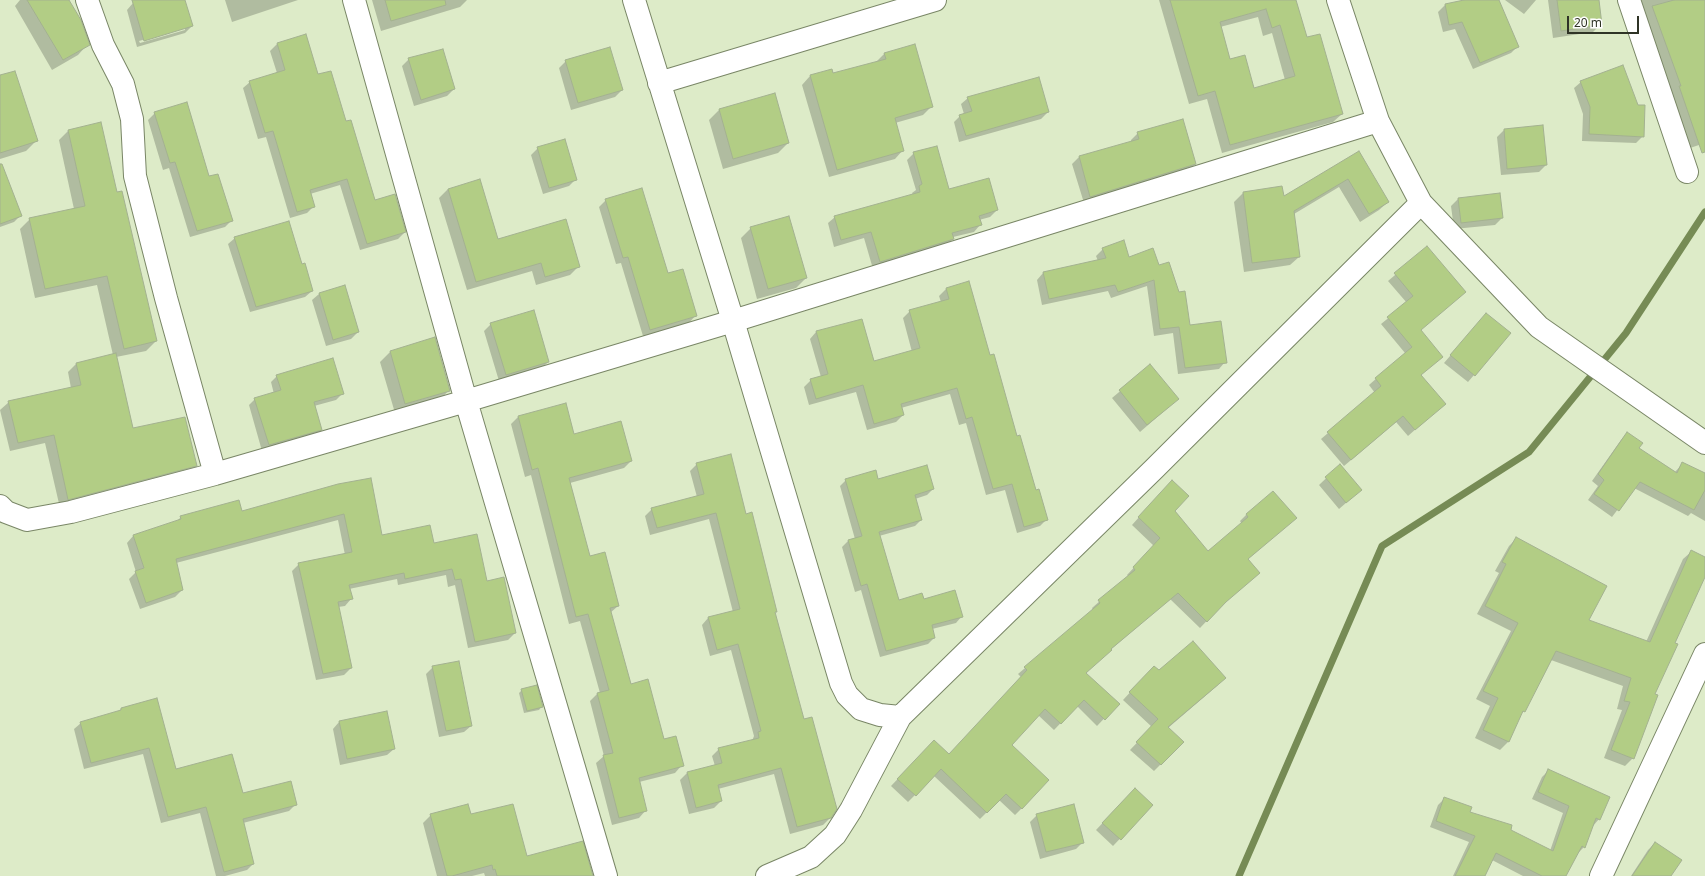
<!DOCTYPE html>
<style>
body{margin:0}
#map{position:relative;width:1705px;height:876px;overflow:hidden;background:#ddebc8;font-family:"Noto Sans",sans-serif}
canvas{display:block}
.scale{position:absolute;left:1567px;top:16px;width:72px;height:18px;box-sizing:border-box;border:2px solid #2f3426;border-top:0;padding-left:5px;font-size:12px;line-height:14px;white-space:nowrap;color:#2f3426;-webkit-text-stroke:3px #fff;paint-order:stroke}
</style>
<div id="map">
<canvas width="1705" height="876"></canvas>
<div class="scale">20 m</div>
</div>
<script>
const ctx = document.querySelector('canvas').getContext('2d');
ctx.lineJoin = 'round';
function fill(path, color) { ctx.fillStyle = color; ctx.fill(path, 'evenodd'); }
const toPath = rows => new Path2D(rows.map(r => 'M' + r).join(''));
function stroke(path, color, width, dash) { ctx.strokeStyle = color; ctx.lineWidth = width; ctx.lineCap = dash ? 'butt' : 'round'; ctx.setLineDash(dash || []); ctx.stroke(path); }
fill(toPath([
 [20,0,68,0,88,44,78,55,52,70,15,6],
 [144,0,184,0,192,26,185,33,137,47,127,10,133,3],
 [185,28,185,30,140,43,139,41],
 [225,0,298,0,232,22],
 [372,0,467,0,460,7,381,31],
 [1159,0,1295,0,1306,39,1342,114,1333,122,1222,153,1207,99,1189,104],
 [1258,17,1263,36,1272,33,1285,80,1254,89,1230,60,1220,27],
 [1469,0,1498,0,1518,46,1511,53,1473,69,1455,29,1443,32,1438,12,1445,5],
 [1505,0,1536,0,1524,14],
 [1548,0,1598,0,1601,24,1593,32,1553,38],
 [1637,0,1705,0,1705,143,1687,149],
 [306,35,318,76,345,123,374,202,405,232,398,239,360,250,340,185,310,194,314,206,307,213,290,218,266,137,258,139,243,88,250,82,277,73,270,51,277,44],
 [885,53,931,107,923,115,895,123,903,150,895,159,829,177,802,85,810,76,831,70,832,74,876,62],
 [409,59,454,89,447,96,414,106,402,66],
 [566,61,622,90,615,97,571,110,559,68],
 [0,76,36,141,26,151,0,159],
 [1581,82,1643,136,1636,143,1582,141,1583,114,1574,88],
 [774,95,788,143,778,153,723,169,709,120,719,110],
 [968,98,1048,112,1041,119,959,142,954,122,960,116,964,114,961,104],
 [155,113,232,220,225,227,190,237,169,168,163,170,148,120],
 [1504,130,1546,165,1539,172,1501,175,1497,137],
 [68,131,116,193,156,341,146,351,116,357,133,429,196,466,187,474,60,508,45,443,10,451,0,410,9,402,71,388,68,372,76,364,113,355,97,285,35,298,20,229,30,219,74,209,59,140],
 [1138,133,1195,164,1189,171,1084,203,1072,164,1079,157,1131,142,1131,140],
 [538,148,576,179,569,186,543,194,531,155],
 [914,153,948,190,997,210,990,217,979,220,980,225,974,232,953,237,953,239,946,246,873,269,864,238,834,247,828,223,835,217,913,195,912,193,916,190,907,160],
 [1358,153,1388,202,1379,210,1360,222,1339,187,1294,214,1299,257,1290,265,1244,272,1234,202,1243,193,1283,198],
 [448,189,497,240,579,266,570,275,536,285,532,271,467,290,439,198],
 [0,192,20,216,14,222,0,227],
 [1458,199,1502,218,1495,225,1454,229,1451,206],
 [606,200,667,274,695,316,689,323,643,336,621,263,616,264,599,207],
 [751,228,806,278,796,288,757,299,741,238],
 [235,238,301,265,312,291,305,297,250,312,228,244],
 [1427,248,1420,330,1442,357,1420,375,1444,404,1408,436,1396,422,1344,466,1321,439,1375,393,1369,385,1405,353,1381,324,1407,303,1388,281],
 [1103,249,1158,266,1189,326,1225,362,1219,369,1178,374,1173,333,1154,336,1147,286,1111,298,1108,291,1042,305,1037,280,1043,273,1098,261,1096,256],
 [969,282,989,357,1046,520,1040,526,1017,533,1005,490,986,495,966,423,959,425,950,394,901,408,903,415,896,422,867,430,856,392,809,405,804,387,811,380,821,377,810,339,816,332,873,363,912,352,903,318,910,311,941,302,939,296,946,289],
 [319,294,358,332,351,339,326,346,312,300],
 [1480,321,1474,375,1468,382,1444,363],
 [491,324,548,362,541,369,499,381,484,331],
 [434,338,449,390,439,401,395,413,380,362,390,352],
 [1150,366,1178,399,1140,432,1112,398],
 [277,376,343,393,336,400,314,406,321,430,315,436,262,451,249,405,255,399,274,394,271,382],
 [565,404,573,435,631,461,624,468,570,483,589,557,618,606,610,613,630,685,664,740,682,765,675,773,639,782,646,810,639,818,612,825,596,763,604,756,590,701,597,694,600,693,580,621,569,624,531,475,525,477,511,424,518,417],
 [1627,433,1638,448,1675,472,1683,463,1705,475,1705,521,1691,513,1688,516,1634,488,1612,517,1588,500,1598,486,1592,481,1621,440],
 [697,464,746,515,776,611,774,613,830,818,823,825,790,834,774,774,718,789,721,801,714,808,689,814,680,780,687,773,715,766,712,756,719,749,752,741,754,736,731,650,710,656,702,625,708,618,733,612,709,519,650,535,645,516,652,509,697,497,690,471],
 [1340,465,1354,496,1339,509,1319,485],
 [846,480,878,480,933,489,927,495,915,499,921,520,915,526,879,536,898,601,923,600,962,616,956,623,932,629,934,638,928,644,880,657,861,590,855,592,842,547,848,541,855,539,840,486],
 [338,485,382,536,433,544,486,582,515,633,508,640,468,648,455,585,448,587,446,575,398,585,397,579,349,589,351,599,345,606,338,607,351,668,344,675,316,680,292,571,299,564,345,555,338,520,176,563,182,590,175,597,140,609,129,579,136,572,127,543,133,536,175,523,181,517,242,512],
 [1165,488,1173,511,1208,552,1242,524,1240,521,1246,515,1295,518,1248,559,1259,573,1220,607,1200,628,1170,599,1110,650,1085,673,1118,704,1097,726,1077,706,1054,730,1038,715,1010,745,1022,808,1015,815,999,800,980,819,934,776,908,802,891,786,934,741,949,755,1021,677,1018,674,1093,610,1092,608,1128,576,1127,575,1154,546,1132,525],
 [1517,538,1587,620,1646,642,1683,559,1691,552,1705,558,1705,575,1674,644,1654,694,1633,758,1625,766,1604,758,1622,710,1617,709,1623,686,1551,660,1524,711,1520,715,1508,742,1500,750,1475,738,1490,706,1476,699,1511,631,1477,614,1499,573,1495,571,1509,546],
 [433,667,471,726,464,732,439,737,426,674],
 [1159,672,1218,685,1168,728,1183,742,1154,771,1130,750,1152,727,1123,700,1147,674],
 [522,690,542,706,539,710,524,713,519,693],
 [121,709,175,770,242,794,296,804,289,811,243,823,253,864,247,870,225,876,216,876,200,813,161,823,143,754,84,769,74,729,81,723,117,713],
 [339,722,394,749,387,755,340,765,333,729],
 [1548,771,1599,819,1593,826,1584,847,1578,853,1565,876,1523,876,1492,860,1484,876,1453,876,1469,842,1430,827,1438,805,1445,798,1469,813,1550,851,1563,813,1532,799,1542,777],
 [1128,796,1152,805,1113,846,1096,830],
 [431,815,526,857,592,876,485,876,484,873,472,876,437,876,423,823],
 [1037,815,1083,842,1076,849,1040,859,1030,822],
 [1655,843,1670,876,1631,876,1648,850]
]), '#0003');
stroke(toPath([
 [1239,876,1382,546,1529,452,1626,333,1705,212]
]), '#768b55', 7);
const building = toPath([
 [27,0,69,0,81,20,90,45,63,60,27,0],
 [132,0,185,0,193,26,144,41,132,0],
 [385,0,445,0,446,5,391,21,385,0],
 [1170,0,1296,0,1307,37,1320,34,1343,114,1230,145,1215,91,1198,96,1170,0],
 [1266,9,1272,28,1280,25,1295,76,1254,88,1245,55,1230,59,1220,22,1266,9],
 [1464,0,1499,0,1519,47,1480,63,1462,22,1449,25,1445,4,1464,0],
 [1557,0,1599,0,1602,25,1561,31,1557,0],
 [1674,0,1705,0,1705,152,1702,153,1679,86,1681,86,1652,6,1674,0],
 [306,34,318,74,331,71,346,121,351,120,375,200,395,194,406,232,367,244,347,179,310,190,315,207,297,212,273,131,265,133,249,81,285,70,277,43,306,34],
 [915,44,933,107,895,118,904,151,837,170,810,75,832,69,833,73,886,59,884,53,915,44],
 [610,47,623,90,578,103,565,60,610,47],
 [443,49,455,89,421,100,408,58,443,49],
 [1623,65,1638,105,1645,105,1644,137,1589,134,1590,107,1580,81,1623,65],
 [15,71,38,141,0,153,0,75,15,71],
 [1039,77,1049,112,966,136,959,115,972,111,967,97,1039,77],
 [775,93,789,143,733,159,719,109,775,93],
 [187,102,209,176,218,174,233,221,197,231,175,162,170,163,154,112,187,102],
 [1183,119,1196,164,1090,197,1079,156,1139,139,1137,132,1183,119],
 [101,122,117,192,122,191,157,341,124,349,107,276,45,289,29,218,85,206,68,130,101,122],
 [1543,125,1547,165,1507,169,1504,129,1543,125],
 [565,139,577,180,549,188,537,147,565,139],
 [937,146,949,189,989,178,998,210,979,216,982,225,952,233,954,239,880,262,871,232,841,240,834,216,920,192,919,186,922,184,913,152,937,146],
 [1359,151,1389,202,1369,214,1348,179,1294,211,1300,257,1252,263,1243,192,1282,186,1284,196,1359,151],
 [0,164,2,164,22,216,0,224,0,164],
 [480,179,498,239,566,219,580,267,545,277,541,263,476,282,448,189,480,179],
 [642,188,668,273,683,269,697,316,650,330,628,257,623,258,605,199,642,188],
 [1500,193,1503,218,1461,223,1458,198,1500,193],
 [789,216,807,278,768,289,750,227,789,216],
 [289,221,302,264,305,263,313,291,256,307,234,237,289,221],
 [1124,240,1129,257,1153,248,1159,265,1169,262,1179,292,1185,291,1190,325,1221,321,1227,363,1185,368,1179,327,1160,329,1154,280,1118,292,1115,285,1049,299,1043,272,1106,258,1102,248,1124,240],
 [1427,246,1466,292,1421,330,1443,357,1421,375,1446,404,1415,430,1403,416,1351,460,1327,432,1381,386,1375,378,1412,347,1387,317,1413,296,1394,273,1427,246],
 [969,281,990,355,994,354,1017,436,1020,435,1036,490,1039,489,1048,520,1024,527,1012,484,993,489,972,417,966,419,957,388,901,404,904,415,874,424,863,385,816,399,810,379,828,374,816,331,862,319,874,361,920,348,909,310,949,299,946,288,969,281],
 [345,285,359,332,333,340,319,293,345,285],
 [534,310,549,362,506,375,490,323,534,310],
 [1486,313,1511,333,1475,376,1450,355,1486,313],
 [435,337,450,391,405,404,390,351,435,337],
 [116,353,133,428,185,417,197,466,68,500,54,435,18,443,8,401,81,385,76,363,116,353],
 [333,358,344,394,314,402,322,430,269,445,254,398,281,390,276,375,333,358],
 [1150,364,1179,399,1147,425,1119,390,1150,364],
 [566,403,574,434,621,421,632,461,569,478,590,556,605,552,619,606,610,608,631,684,648,679,664,739,676,736,684,766,639,778,647,811,619,818,603,755,613,753,597,693,609,690,588,614,576,617,538,468,532,470,518,416,566,403],
 [1627,432,1643,443,1639,448,1677,473,1682,462,1705,473,1705,490,1694,510,1640,482,1619,511,1594,494,1604,480,1598,474,1627,432],
 [731,454,746,514,752,512,777,612,775,612,804,719,812,717,837,809,831,818,797,827,781,768,718,785,722,801,696,808,687,772,722,763,718,748,759,738,758,732,761,731,738,644,717,650,708,617,740,609,716,513,657,528,651,508,704,494,696,463,731,454],
 [1340,464,1362,490,1346,503,1325,477,1340,464],
 [927,465,934,489,915,495,922,520,879,532,899,600,922,593,924,599,955,590,963,617,932,625,935,638,886,651,867,584,861,586,848,540,862,536,845,479,876,470,878,479,927,465],
 [371,478,382,535,430,525,434,543,477,534,487,581,504,577,516,633,475,642,461,579,455,580,452,569,405,579,404,573,349,585,353,599,338,602,352,668,323,674,298,563,352,552,344,514,176,559,183,590,146,603,135,571,144,568,133,535,181,519,180,516,239,500,242,511,338,484,371,478],
 [1172,480,1189,496,1175,511,1208,551,1248,517,1246,514,1273,491,1297,518,1248,559,1260,573,1226,602,1207,622,1178,593,1111,649,1112,650,1086,673,1120,704,1105,720,1084,700,1061,724,1045,709,1012,745,1049,780,1022,809,1006,794,987,813,941,769,916,796,897,779,934,740,949,754,1027,670,1024,667,1100,603,1098,600,1135,570,1133,567,1160,538,1138,517,1172,480],
 [1516,537,1607,586,1589,620,1650,642,1691,550,1705,557,1705,577,1675,643,1678,644,1655,694,1658,695,1634,759,1611,750,1630,702,1624,701,1631,678,1556,651,1525,712,1523,711,1509,742,1483,730,1498,698,1483,691,1518,623,1485,606,1506,564,1502,562,1516,537],
 [1193,641,1226,678,1168,727,1184,742,1161,765,1136,742,1158,719,1129,692,1154,666,1159,670,1193,641],
 [459,661,472,726,446,731,432,666,459,661],
 [537,685,543,707,527,711,521,689,537,685],
 [157,698,176,769,232,754,243,793,291,781,297,805,243,819,254,864,224,872,206,807,168,817,149,748,91,763,80,722,121,710,121,708,157,698],
 [387,711,395,749,347,759,339,721,387,711],
 [1548,769,1610,797,1600,820,1596,818,1585,848,1582,846,1566,876,1542,876,1496,853,1485,876,1455,876,1475,836,1436,821,1444,797,1472,807,1470,812,1512,825,1511,830,1553,851,1569,806,1538,792,1548,769],
 [1135,788,1153,805,1121,840,1102,823,1135,788],
 [468,804,471,814,513,804,527,856,583,841,593,876,497,876,495,869,493,870,492,865,452,876,447,876,430,814,468,804],
 [1074,804,1084,843,1046,852,1036,814,1074,804],
 [1655,842,1682,860,1671,876,1632,876,1655,842]
]);
fill(building, '#b2cd85');
stroke(building, '#a3b190', 1);
const minor = toPath([
 [87,0,103,45,123,84,132,119,135,176,166,298,215,474],
 [354,0,466,401,606,876],
 [634,0,733,321,841,683,847,695,861,709,880,715,900,717],
 [1338,0,1378,121,1421,203,1539,327,1705,443],
 [1629,0,1687,172],
 [659,83,935,0],
 [0,506,6,512,27,520,71,512,215,474,466,401,733,321,1378,121],
 [767,876,811,857,835,835,851,810,900,717,1154,469,1421,203],
 [1601,876,1705,654]
]);
stroke(minor, '#798666', 24);
stroke(minor, '#fff', 22);
</script>
